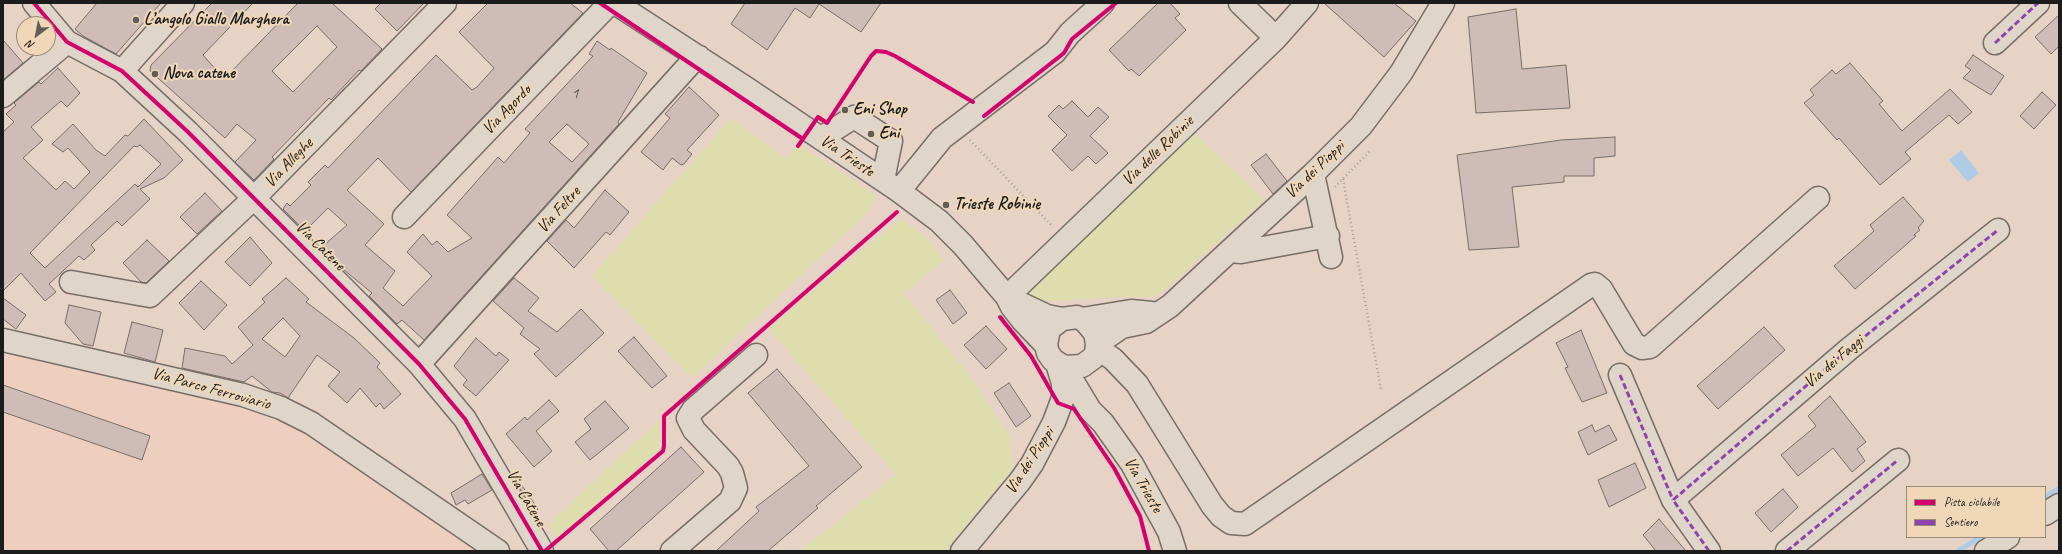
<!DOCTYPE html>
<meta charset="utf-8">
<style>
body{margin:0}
#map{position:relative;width:2062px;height:554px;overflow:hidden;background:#e6d3c6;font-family:Caveat,sans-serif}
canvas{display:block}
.frame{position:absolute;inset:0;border:4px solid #1c1c1c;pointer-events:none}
.legend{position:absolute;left:1906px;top:486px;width:140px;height:52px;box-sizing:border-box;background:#f0d7b8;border:1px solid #9b8c7a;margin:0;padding:5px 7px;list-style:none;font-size:12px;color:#1c1c1c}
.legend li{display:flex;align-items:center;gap:8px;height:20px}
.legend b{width:20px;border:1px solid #9b8c7a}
.north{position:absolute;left:16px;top:16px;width:40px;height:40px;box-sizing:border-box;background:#f0d7b8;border:1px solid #9b8c7a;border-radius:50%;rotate:212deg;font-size:11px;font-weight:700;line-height:16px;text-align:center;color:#1c1c1c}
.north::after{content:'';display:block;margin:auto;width:14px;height:18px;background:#635c58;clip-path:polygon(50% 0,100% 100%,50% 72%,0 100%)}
</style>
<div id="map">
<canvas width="2062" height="554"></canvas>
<div class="frame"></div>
<ul class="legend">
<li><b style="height:5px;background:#d6006c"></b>Pista ciclabile</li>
<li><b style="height:5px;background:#8e44ad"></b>Sentiero</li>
</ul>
<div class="north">N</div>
</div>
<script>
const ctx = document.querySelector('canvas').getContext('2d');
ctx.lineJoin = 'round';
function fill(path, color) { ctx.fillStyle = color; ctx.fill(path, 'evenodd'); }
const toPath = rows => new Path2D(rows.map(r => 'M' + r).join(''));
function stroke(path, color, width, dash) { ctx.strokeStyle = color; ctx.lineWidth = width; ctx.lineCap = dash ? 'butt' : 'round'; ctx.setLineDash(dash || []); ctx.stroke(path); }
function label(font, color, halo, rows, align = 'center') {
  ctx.font = font + ' Caveat,sans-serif'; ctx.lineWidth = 4; ctx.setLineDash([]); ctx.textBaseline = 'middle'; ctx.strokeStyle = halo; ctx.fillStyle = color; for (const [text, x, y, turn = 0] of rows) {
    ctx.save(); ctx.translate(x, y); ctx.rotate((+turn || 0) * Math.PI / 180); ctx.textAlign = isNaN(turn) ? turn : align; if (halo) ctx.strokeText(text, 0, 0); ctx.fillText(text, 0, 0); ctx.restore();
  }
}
fill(toPath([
 [3,350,247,408,296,427,478,551,3,551]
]), '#eecfbf');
fill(toPath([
 [731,118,786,159,798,144,877,196,864,216,692,378,592,276],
 [1194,133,1264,200,1163,291,1153,297,1116,297,1056,301,1038,300,1029,292],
 [901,219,926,237,944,260,904,293,973,380,1010,438,1012,469,944,551,800,551,896,475,768,328],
 [659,420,661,445,659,450,557,538,548,525]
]), '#ddddad');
fill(toPath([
 [1961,150,1979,173,1968,182,1949,160]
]), '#afcbe6');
stroke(toPath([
 [2045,497,2059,488],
 [1958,551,1981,537]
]), '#afcbe6', 5);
const building = toPath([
 [97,3,161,3,116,54,83,36,75,29,97,3],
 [212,3,253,3,203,55,224,79,298,3,332,3,382,49,361,71,359,70,331,100,329,98,272,157,274,159,254,180,235,162,256,140,237,124,225,138,150,71,151,65,212,3],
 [317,26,337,47,293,92,272,71,317,26],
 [381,3,424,3,397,31,375,9,381,3],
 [488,3,570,3,583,13,411,192,378,158,347,190,384,224,365,245,395,271,383,288,403,306,432,276,407,252,423,234,432,245,437,241,448,252,472,238,447,215,498,157,504,163,530,133,525,129,593,56,589,54,597,41,610,50,611,48,647,73,618,122,619,124,424,340,402,320,397,324,369,296,372,293,338,265,322,247,347,225,328,208,305,231,283,209,287,203,290,206,311,185,308,182,325,165,328,168,436,55,472,90,477,87,494,68,459,32,488,3],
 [567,124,589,144,572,162,549,142,567,124],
 [745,3,881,3,861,32,819,4,810,18,795,8,767,50,731,24,745,3],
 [1158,3,1170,3,1180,14,1175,18,1186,30,1139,76,1131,69,1129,71,1109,50,1158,3],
 [1324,3,1394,3,1416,21,1384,57,1324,3],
 [1516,9,1522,69,1566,65,1570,108,1476,113,1468,17,1516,9],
 [2059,15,2059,46,2051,54,2035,37,2059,15],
 [3,40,23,63,3,80,3,40],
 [1973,55,2004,76,1991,95,1963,78,1971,70,1965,66,1973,55],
 [1850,63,1883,101,1879,104,1902,131,1950,89,1972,112,1958,124,1949,115,1905,152,1911,159,1880,185,1839,138,1837,140,1804,103,1814,95,1810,90,1832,70,1836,74,1850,63],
 [58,68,80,93,67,107,61,101,31,127,43,140,23,158,56,190,65,181,74,189,90,172,68,148,63,152,52,144,73,124,96,150,105,156,125,135,128,136,144,119,183,160,164,178,140,189,150,199,122,226,117,221,91,245,95,250,84,260,79,256,49,284,56,292,45,301,21,273,3,291,3,132,14,122,6,114,16,105,14,103,39,82,41,84,58,68],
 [140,145,161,164,138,187,135,184,45,268,30,253,134,146,137,147,140,145],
 [689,87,719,115,687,150,692,154,684,164,681,165,672,158,663,170,641,152,670,118,665,114,689,87],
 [2042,92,2056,105,2034,129,2020,116,2042,92],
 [1072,101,1088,117,1098,107,1109,117,1090,136,1108,153,1096,164,1088,156,1072,171,1052,150,1067,135,1048,116,1059,105,1063,109,1072,101],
 [1615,137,1615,156,1594,158,1594,176,1564,176,1564,182,1512,187,1519,247,1469,250,1457,155,1561,140,1615,137],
 [1266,154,1287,181,1273,194,1251,165,1266,154],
 [605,190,629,212,610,235,606,232,574,268,547,241,566,220,574,228,605,190],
 [205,193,222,211,197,234,180,217,205,193],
 [1903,197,1924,221,1918,228,1920,230,1914,235,1916,236,1855,289,1834,266,1874,231,1870,225,1903,197],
 [250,237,272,263,250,286,225,262,250,237],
 [147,240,169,261,146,283,141,282,123,263,147,240],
 [286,278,309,299,306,302,354,338,380,363,377,367,401,394,384,409,380,403,376,407,360,388,347,403,328,386,340,372,317,355,288,398,280,393,272,392,252,376,244,382,182,368,185,348,225,356,232,364,253,345,238,327,265,302,262,299,286,278],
 [283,318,300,336,285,357,262,339,283,318],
 [514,278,539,298,528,311,557,332,581,309,604,333,556,377,534,354,540,349,520,334,524,328,493,301,514,278],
 [201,281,227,305,204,330,179,303,201,281],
 [950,290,967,313,953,324,936,300,950,290],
 [3,298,26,315,16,329,3,319,3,298],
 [69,305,101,312,93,346,83,344,65,323,69,305],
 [132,322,163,330,155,362,124,353,132,322],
 [986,326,1007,349,986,369,964,345,986,326],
 [1764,327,1785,350,1718,409,1697,386,1764,327],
 [1581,330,1607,393,1582,402,1565,368,1568,367,1556,343,1581,330],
 [634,337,667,376,652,388,618,351,634,337],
 [476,338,496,356,499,352,509,360,476,396,463,385,467,380,454,366,476,338],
 [777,369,862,467,816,506,818,508,768,551,716,551,759,511,756,507,809,466,748,393,777,369],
 [1009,383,1031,416,1016,427,994,393,1009,383],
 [3,385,150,436,142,460,3,412,3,385],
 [1830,396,1866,442,1857,449,1865,461,1852,472,1833,448,1798,476,1781,455,1816,426,1808,416,1830,396],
 [549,400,559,411,536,431,552,451,534,467,506,434,525,417,527,420,549,400],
 [605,401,629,428,590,460,575,442,591,429,584,419,605,401],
 [1592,425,1595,432,1609,425,1617,440,1588,455,1578,432,1592,425],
 [681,447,704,472,616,551,609,551,590,529,681,447],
 [1635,463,1646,488,1609,507,1598,480,1635,463],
 [482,474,492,490,468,504,465,500,456,505,451,493,482,474],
 [514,474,538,509,534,512,512,475,514,474],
 [1783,489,1798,507,1771,532,1755,513,1783,489],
 [1659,519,1686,551,1656,551,1643,535,1659,519]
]);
fill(building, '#cfbcb7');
stroke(building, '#776e68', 1);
const minor = toPath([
 [34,3,67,42,122,71,188,132,419,364,465,419,542,551],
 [615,3,749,90,899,191,939,221,963,245,1007,297,1012,307,1023,321,1046,345],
 [1240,3,1276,38],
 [1995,43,2038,3],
 [122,71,183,3],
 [3,96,67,42],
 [821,138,854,117,891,141,883,180],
 [1313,174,1331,257],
 [899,191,942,138,1055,52,1070,33,1103,3],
 [404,217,610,3],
 [1230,251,1241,252,1328,236],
 [71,282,150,296,254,198,445,3],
 [1007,297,1276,38,1307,3],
 [1007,297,1047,316,1062,319],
 [1082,319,1131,311,1152,313],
 [3,340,243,395,281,408,311,423,498,551],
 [1097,344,1122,327,1146,322,1170,306,1313,174,1361,126,1401,73,1443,3],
 [1097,348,1113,359,1137,384,1212,505,1221,516,1231,523,1245,524,1591,285,1595,284,1601,289,1634,344,1642,348,1650,347,1818,198],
 [419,364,690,64,699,57],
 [1064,367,1082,366,1093,358,1096,353,1097,344,1095,333,1085,321,1077,317,1062,319,1049,329,1046,345,1048,353,1053,360,1064,367,1069,375,1090,410,1103,423,1132,464,1169,532,1175,551],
 [1620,375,1673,500],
 [2045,514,2059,505],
 [672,551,730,501,736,488,732,473,728,466,694,430,688,418,693,410,756,355],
 [962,551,1020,481,1032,464,1054,422,1063,398,1063,383,1058,367],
 [1709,551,1673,500,1849,349,1998,230],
 [1787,551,1898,460],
 [1986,551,2008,537]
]);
stroke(minor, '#776e68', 25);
stroke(toPath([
 [970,140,1053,227],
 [1343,179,1381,390],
 [1335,187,1371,150]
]), '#a89f97', 2.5, [1, 3]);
stroke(minor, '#dfd5c9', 22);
stroke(toPath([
 [1995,43,2038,3],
 [1620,375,1673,500],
 [1709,551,1673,500,1849,349,1998,230],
 [1787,551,1898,460]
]), '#8e44ad', 3, [6, 3]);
stroke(toPath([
 [34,3,67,42,122,71,188,132,419,364,465,419,542,551],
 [600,3,803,139],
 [984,116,1064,53,1072,39,1116,3],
 [798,146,818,117,827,123,871,56,876,51,886,52,895,56,973,102],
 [1000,317,1031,356,1058,403,1074,409,1114,468,1140,516,1149,551],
 [545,551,663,451,664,446,664,416,897,212]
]), '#d6006c', 4);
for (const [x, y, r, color] of [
 [136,20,4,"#635c58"],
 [155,74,4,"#635c58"],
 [845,110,4,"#635c58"],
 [871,134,4,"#635c58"],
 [946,205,4,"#635c58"]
]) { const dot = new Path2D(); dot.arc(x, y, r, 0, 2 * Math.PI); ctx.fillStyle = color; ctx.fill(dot); stroke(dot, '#f0d7b8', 1.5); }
label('15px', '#4f4a48', null, [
 ["1",575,94]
]);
label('bold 17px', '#1c1c1c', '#f0d7b8', [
 ["L’angolo Giallo Marghera",144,20],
 ["Nova catene",163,74],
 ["Eni Shop",853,110],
 ["Eni",879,134],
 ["Trieste Robinie",954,205]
], 'left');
label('17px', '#1c1c1c', '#f0d7b8', [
 ["Via Agordo",507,110,-46],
 ["Via delle Robinie",1158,151,-44],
 ["Via Trieste",847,156,34],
 ["Via Alleghe",289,163,-46],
 ["Via dei Pioppi",1315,170,-44],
 ["Via Feltre",559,210,-48],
 ["Via Catene",320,246,45],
 ["Via dei Faggi",1834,362,-40],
 ["Via Parco Ferroviario",211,389,15],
 ["Via dei Pioppi",1030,461,-57],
 ["Via Trieste",1143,485,60],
 ["Via Catene",526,498,60]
]);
</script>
